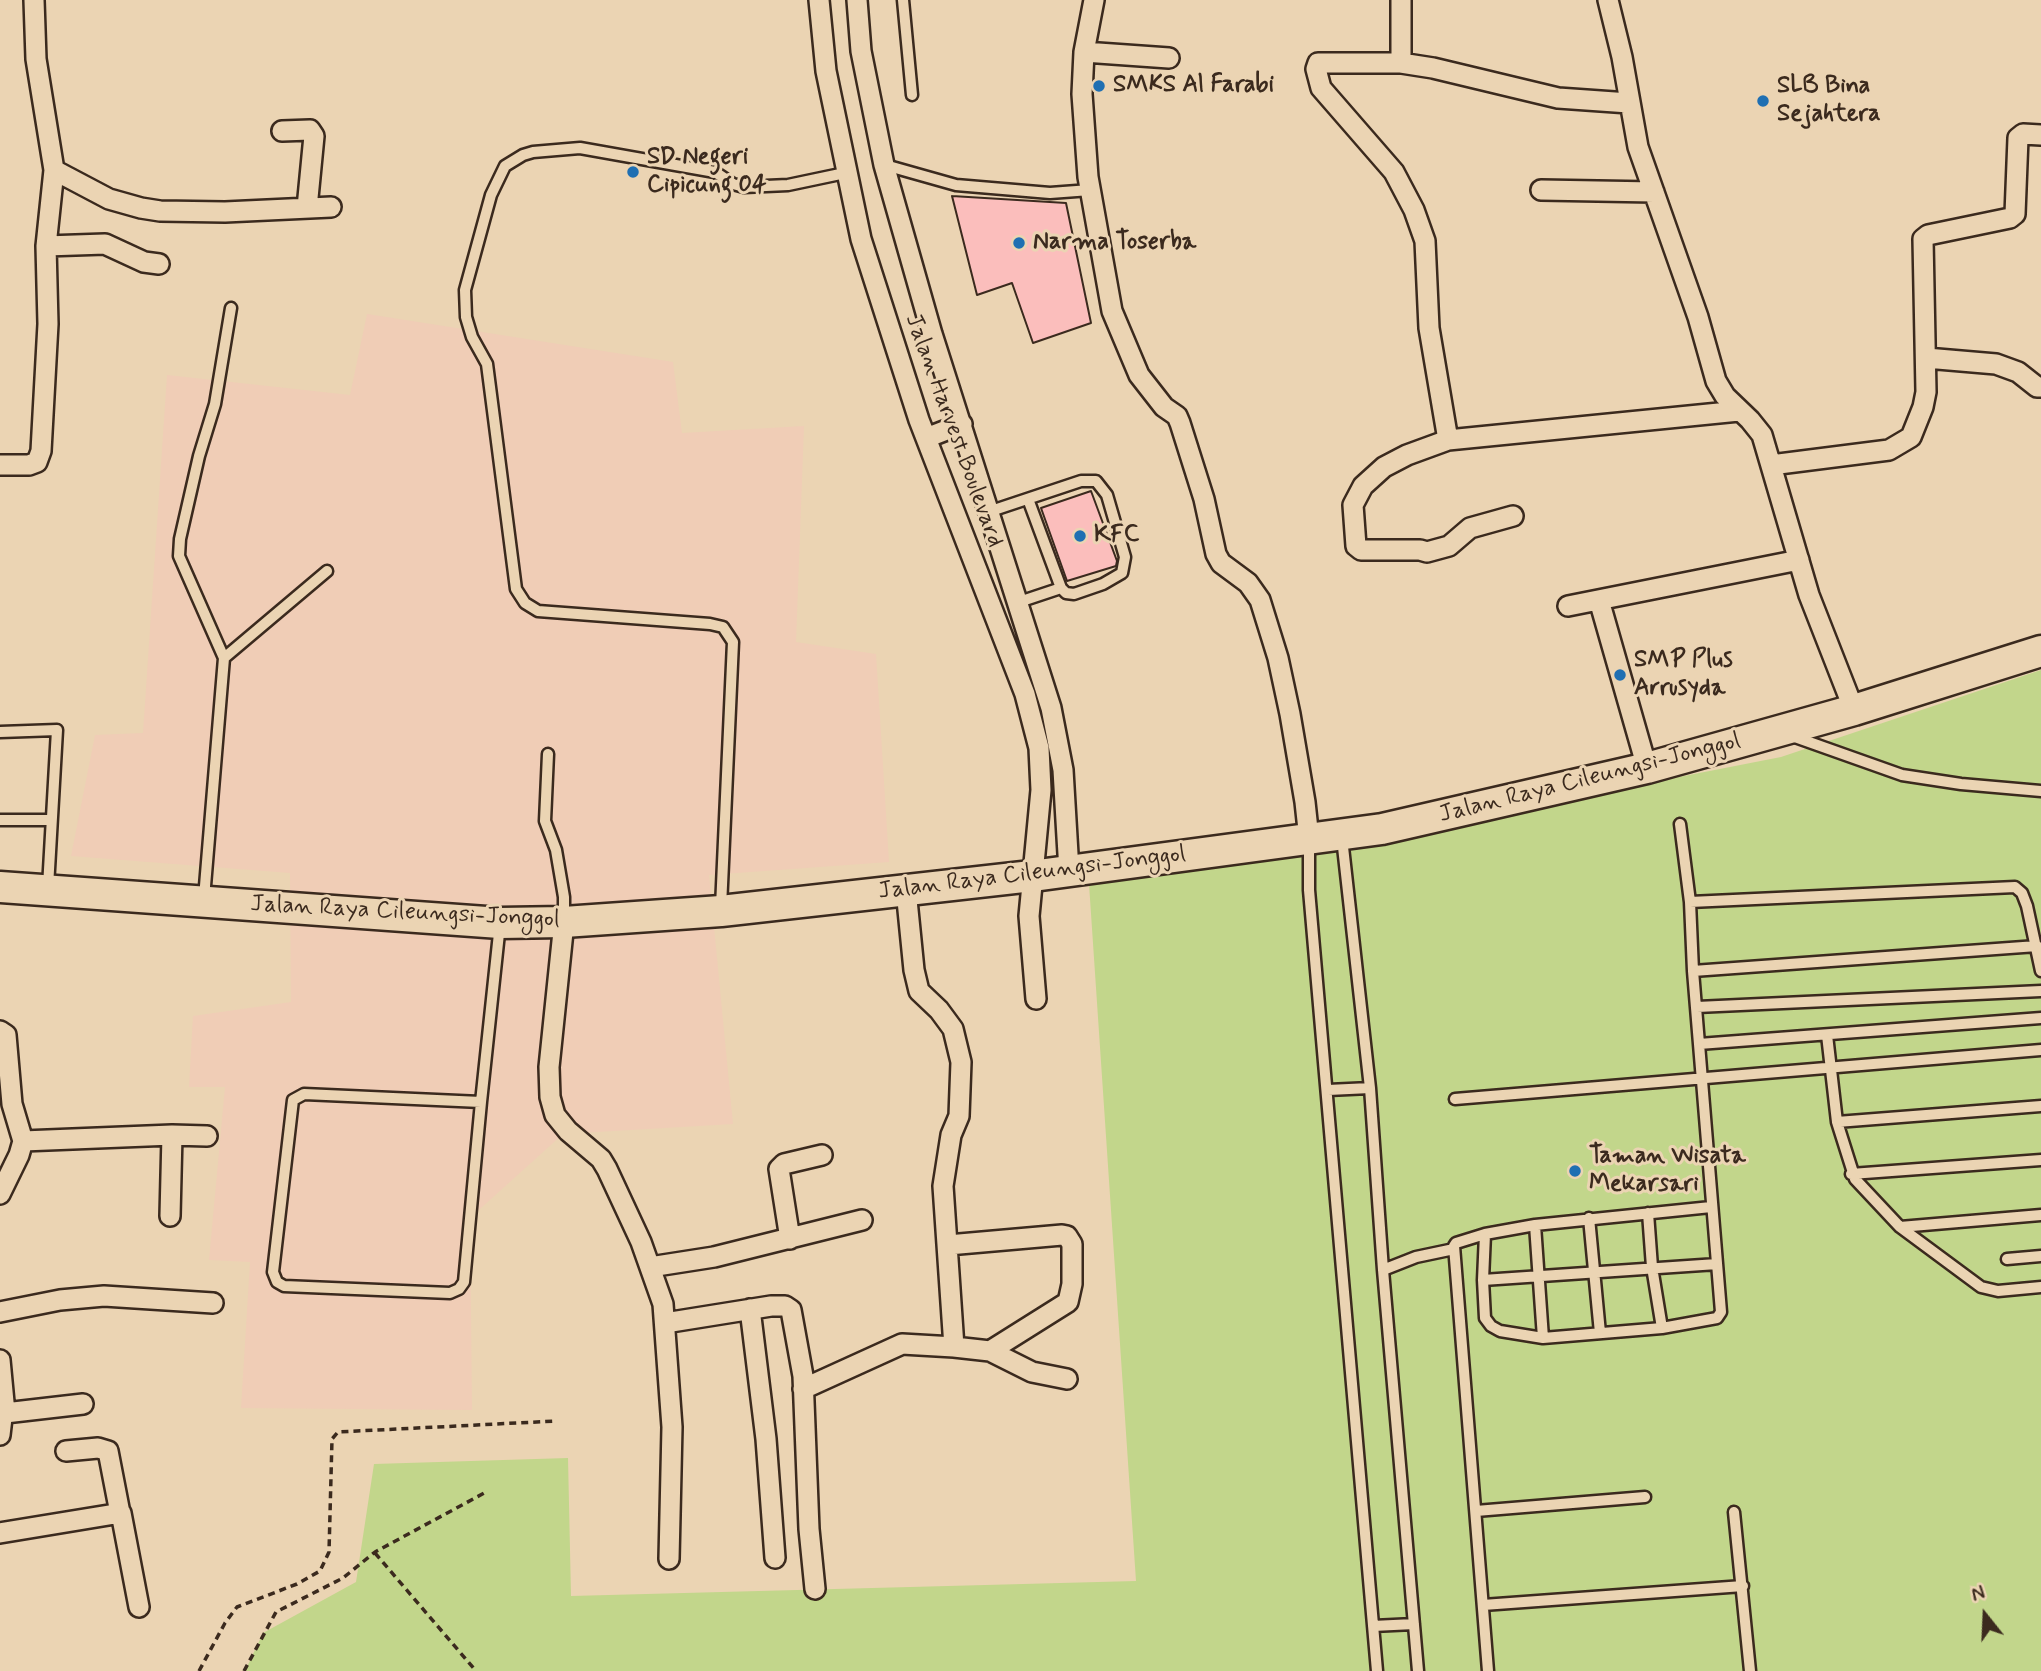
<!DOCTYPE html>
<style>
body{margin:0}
#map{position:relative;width:2041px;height:1671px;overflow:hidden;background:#ebd4b3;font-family:Mynerve,sans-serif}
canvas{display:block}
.north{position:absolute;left:1950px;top:1580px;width:70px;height:70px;-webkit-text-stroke:5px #ebd4b3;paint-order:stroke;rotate:342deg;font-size:19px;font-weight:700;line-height:28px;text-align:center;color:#3b2a1e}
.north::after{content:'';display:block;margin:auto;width:24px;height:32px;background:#3b2a1e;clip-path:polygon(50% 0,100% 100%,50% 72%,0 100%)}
</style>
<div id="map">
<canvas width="2041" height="1671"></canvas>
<div class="north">N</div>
</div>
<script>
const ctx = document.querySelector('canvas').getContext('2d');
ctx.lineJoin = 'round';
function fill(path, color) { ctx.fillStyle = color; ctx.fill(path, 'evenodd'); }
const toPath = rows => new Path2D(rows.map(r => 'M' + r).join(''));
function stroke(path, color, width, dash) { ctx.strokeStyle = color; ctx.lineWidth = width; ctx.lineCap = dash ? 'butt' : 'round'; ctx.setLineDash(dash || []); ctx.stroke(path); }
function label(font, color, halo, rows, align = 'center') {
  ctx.font = font + ' Mynerve,sans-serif'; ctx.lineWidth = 6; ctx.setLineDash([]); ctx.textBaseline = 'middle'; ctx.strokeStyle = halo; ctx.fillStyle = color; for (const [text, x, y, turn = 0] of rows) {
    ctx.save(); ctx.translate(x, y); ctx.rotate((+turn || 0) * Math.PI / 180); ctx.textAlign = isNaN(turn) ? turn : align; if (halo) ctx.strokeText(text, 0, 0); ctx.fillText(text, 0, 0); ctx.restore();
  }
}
fill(toPath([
 [367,314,673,362,682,433,804,426,796,642,876,654,889,862,709,875,733,1124,563,1134,470,1218,472,1410,241,1408,250,1262,209,1260,225,1087,189,1087,193,1016,291,1002,290,873,71,856,95,735,143,733,167,375,350,395]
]), '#f0cdb6');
fill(toPath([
 [2041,670,2041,1671,245,1671,263,1633,356,1582,374,1464,568,1458,571,1596,1136,1581,1089,884,1250,861,1781,757]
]), '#c2d68b');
const building = toPath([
 [952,196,1066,203,1091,323,1033,343,1012,283,977,295,952,196],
 [1091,491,1117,561,1116,566,1067,581,1041,508,1091,491]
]);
fill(building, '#fbbebc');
stroke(building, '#3b2a1e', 2);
const lane = toPath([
 [903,0,912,95],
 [885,165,956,185,1050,193,1090,190],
 [991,511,1081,481,1096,481,1107,495,1125,557,1122,573,1103,584,1074,594,1066,593,1061,588,1028,499],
 [1019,602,1061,588],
 [224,658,327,571],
 [0,732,57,730,48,887],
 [1792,736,1902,775,1961,784,2041,791],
 [548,754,545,821,556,850,564,897,564,918],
 [0,820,51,820],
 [1342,838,1370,1088,1383,1270,1418,1671],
 [1309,842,1309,890,1377,1671],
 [204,898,224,658,179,556,180,539,199,456,215,404,231,308],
 [1690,902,2015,887,2022,893,2027,906,2041,971],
 [721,907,733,642,723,627,710,624,538,611,525,603,516,589,487,364,472,337,466,317,465,290,491,195,505,166,523,155,533,152,580,148,715,172,733,184,744,187,788,185,845,173],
 [1693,971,2037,946],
 [1697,1007,2041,991],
 [1827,1035,1837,1122,1855,1179,1900,1227,1981,1287,1998,1291,2041,1287],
 [1699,1044,2041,1018],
 [1328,1090,1370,1088],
 [1455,1099,2041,1050],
 [481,1102,464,1282,459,1289,450,1293,284,1286,277,1282,273,1272,293,1100,304,1094,481,1102,500,924],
 [1837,1122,2041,1106],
 [1851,1174,2041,1160],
 [1648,1213,1652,1267,1662,1328],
 [1589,1218,1600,1333],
 [1535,1225,1543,1338],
 [1900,1227,2041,1215],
 [1485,1234,1483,1280,1485,1318,1491,1326,1500,1331,1543,1338,1662,1328,1717,1318,1721,1312,1693,971,1690,902,1680,824],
 [2007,1259,2041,1256],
 [1383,1270,1416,1257,1454,1249],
 [1483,1280,1717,1264],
 [1476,1511,1645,1497],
 [1734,1512,1750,1671],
 [1483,1605,1743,1586],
 [1373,1626,1414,1624],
 [1488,1671,1454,1246,1456,1243,1485,1234,1535,1225,1711,1207]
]);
const street = toPath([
 [819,0,826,71,861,239,919,420,1025,694,1039,748,1041,790,1029,916,1036,999],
 [857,0,861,51,884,165,932,334,1051,708,1063,770,1069,871],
 [1094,0,1084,52,1082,94,1088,177,1112,311,1139,375,1164,407,1177,416,1180,423,1204,499,1216,554,1221,563,1248,583,1260,600,1278,658,1290,714,1305,802,1309,839],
 [1608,0,1622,57,1638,147,1698,317,1716,381,1725,396,1750,420,1762,435,1809,595,1854,710],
 [1084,52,1169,58],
 [1401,63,1401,0],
 [282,131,310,130,314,136,307,208],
 [54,170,109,199,141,208,160,211,225,212,331,207],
 [1541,190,1654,192],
 [46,246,105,244,144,262,159,264],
 [1926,358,1996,364,2018,372,2037,387,2041,387],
 [926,438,962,424],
 [1448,440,1429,328,1425,241,1414,210,1394,172,1321,88,1316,69,1318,63,1401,63,1433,68,1558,98,1629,103],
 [0,465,29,465,37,462,41,451,48,324,46,246,54,170,36,59,34,0],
 [1771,465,1889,450,1911,437,1923,407,1926,392,1923,239,1928,235,2010,218,2015,214,2018,138,2023,134,2041,135],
 [1513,516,1470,528,1449,546,1427,552,1420,550,1361,550,1356,546,1353,505,1363,486,1384,467,1407,455,1448,440,1739,411],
 [1599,600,1647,768],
 [1568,606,1799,560],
 [906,890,914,970,919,991,939,1010,953,1029,961,1062,959,1116,951,1135,943,1186,954,1347,990,1351,1032,1372,1067,1379],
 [564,922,549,1067,550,1097,555,1115,568,1131,601,1159,607,1169,641,1242,663,1304,672,1427,669,1559],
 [0,1031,6,1035,12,1104,23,1141,19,1155,0,1194],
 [23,1141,172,1135,207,1136],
 [170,1216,172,1135],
 [790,1239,779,1169,784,1164,822,1155],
 [948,1245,1062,1235,1067,1236,1072,1244,1072,1284,1068,1302,990,1351],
 [650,1267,714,1257,862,1220],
 [750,1309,766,1439,775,1558],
 [0,1312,60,1300,104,1296,213,1303],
 [665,1323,771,1306,785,1306,791,1310,803,1376,809,1529,815,1589],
 [0,1360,5,1413,2,1418,0,1435],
 [803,1389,902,1344,954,1347],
 [5,1413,83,1404],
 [66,1451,98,1448,108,1451,120,1513],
 [0,1533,121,1513,139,1607]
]);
const primary = toPath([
 [0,887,500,923,564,922,721,911,1032,876,1382,829,1647,768,1854,710,2041,651]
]);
stroke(lane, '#3b2a1e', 15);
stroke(street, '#3b2a1e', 24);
stroke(primary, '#3b2a1e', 35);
stroke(toPath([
 [375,1553,476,1671],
 [199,1671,225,1623,237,1607,297,1584,320,1571,329,1552,332,1439,338,1432,556,1421],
 [244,1671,276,1612,343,1578,375,1552,488,1491]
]), '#3b2a1e', 3.5, [7, 5]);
stroke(lane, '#ebd4b3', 10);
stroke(street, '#ebd4b3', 19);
stroke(primary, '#ebd4b3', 30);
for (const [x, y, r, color] of [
 [1099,86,7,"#1f6fb2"],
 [1763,101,7,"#1f6fb2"],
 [633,172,7,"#1f6fb2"],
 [1019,243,7,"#1f6fb2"],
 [1080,536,7,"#1f6fb2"],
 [1620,675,7,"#1f6fb2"],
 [1575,1171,7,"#1f6fb2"]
]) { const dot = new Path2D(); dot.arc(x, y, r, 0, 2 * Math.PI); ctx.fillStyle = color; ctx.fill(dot); stroke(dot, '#ebd4b3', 2.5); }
label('bold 24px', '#3b2a1e', '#ebd4b3', [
 ["SMKS Al Farabi",1113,86],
 ["SLB Bina",1777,87],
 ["Sejahtera",1777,115],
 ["SD Negeri",647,158],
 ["Cipicung 04",647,186],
 ["Narma Toserba",1033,243],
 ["KFC",1094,536],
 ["SMP Plus",1634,661],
 ["Arrusyda",1634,689],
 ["Taman Wisata",1589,1157],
 ["Mekarsari",1589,1185]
], 'left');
label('24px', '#3b2a1e', '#ebd4b3', [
 ["Jalan Harvest Boulevard",953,431,70],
 ["Jalan Raya Cileungsi-Jonggol",1590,779,-14],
 ["Jalan Raya Cileungsi-Jonggol",1032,874,-7],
 ["Jalan Raya Cileungsi-Jonggol",405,913,3]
]);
</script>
